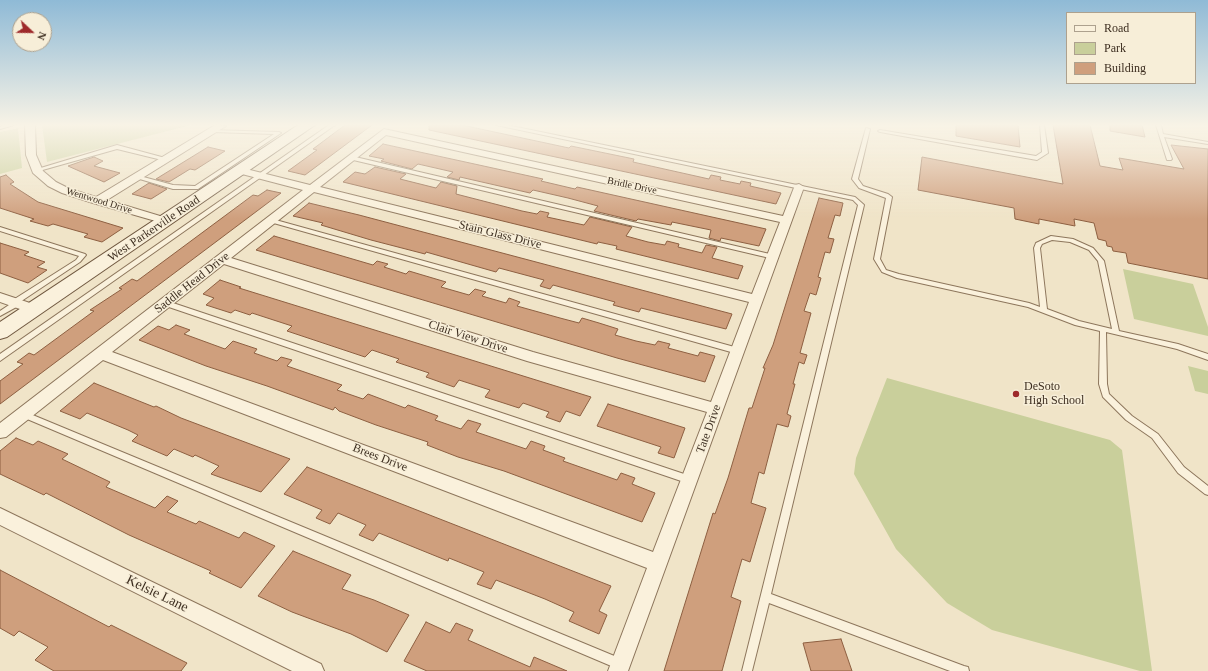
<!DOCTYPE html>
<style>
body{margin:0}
#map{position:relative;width:1208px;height:671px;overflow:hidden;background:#f0e4c8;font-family:Georgia,serif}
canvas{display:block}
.legend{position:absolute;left:1066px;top:12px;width:130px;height:72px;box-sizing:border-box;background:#f7eed8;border:1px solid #ada18e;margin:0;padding:5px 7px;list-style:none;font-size:12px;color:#3d2e20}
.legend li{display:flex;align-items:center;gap:8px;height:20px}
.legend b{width:20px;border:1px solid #ada18e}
.north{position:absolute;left:12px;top:12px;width:40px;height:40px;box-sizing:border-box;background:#f7eed8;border:1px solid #ada18e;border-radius:50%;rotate:112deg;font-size:11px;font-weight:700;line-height:16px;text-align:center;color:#3d2e20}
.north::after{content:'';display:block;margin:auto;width:14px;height:18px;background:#9e2a2b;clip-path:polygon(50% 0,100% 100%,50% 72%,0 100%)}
</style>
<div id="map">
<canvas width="1208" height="671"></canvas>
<ul class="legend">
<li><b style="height:5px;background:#faf1dc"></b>Road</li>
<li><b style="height:11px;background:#c9cf9b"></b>Park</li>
<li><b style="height:11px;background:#cf9f7d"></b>Building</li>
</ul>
<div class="north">N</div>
</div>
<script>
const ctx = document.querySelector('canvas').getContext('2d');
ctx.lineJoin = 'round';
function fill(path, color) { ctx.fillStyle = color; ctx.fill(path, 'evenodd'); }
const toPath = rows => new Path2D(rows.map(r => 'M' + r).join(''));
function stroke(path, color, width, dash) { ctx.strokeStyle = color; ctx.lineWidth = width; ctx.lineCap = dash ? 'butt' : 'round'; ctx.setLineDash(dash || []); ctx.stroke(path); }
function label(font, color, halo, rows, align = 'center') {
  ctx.font = font + ' Georgia,serif'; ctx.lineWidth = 3; ctx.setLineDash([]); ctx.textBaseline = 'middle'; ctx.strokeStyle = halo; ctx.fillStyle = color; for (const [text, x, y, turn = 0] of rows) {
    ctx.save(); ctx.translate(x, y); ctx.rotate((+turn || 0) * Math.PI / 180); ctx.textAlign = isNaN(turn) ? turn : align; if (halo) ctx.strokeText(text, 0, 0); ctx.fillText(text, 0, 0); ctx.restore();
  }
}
fill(toPath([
 [42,125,191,125,47,162],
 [18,128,22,168,0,174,0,132],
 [1123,269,1193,284,1208,327,1208,336,1134,319],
 [1188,366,1208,371,1208,394,1195,391],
 [887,378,1110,440,1122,450,1152,671,1140,671,992,630,947,603,896,549,854,474,856,458]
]), '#c9cf9b');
const building = toPath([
 [345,125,372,125,305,175,288,171,317,150,313,149,345,125],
 [429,125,462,125,569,148,571,146,634,159,633,162,709,179,711,175,721,177,720,180,740,184,741,181,751,183,750,186,781,193,776,204,429,130,429,125],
 [956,125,1018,125,1020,147,956,136,956,125],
 [1053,125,1090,125,1100,166,1123,170,1119,158,1184,169,1171,145,1208,149,1208,279,1128,263,1126,253,1113,251,1112,247,1107,246,1106,241,1098,239,1094,223,1074,219,1075,226,1039,219,1039,224,1015,219,1014,208,918,190,922,157,1063,184,1053,125],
 [1110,125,1142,125,1145,137,1110,131,1110,125],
 [383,144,543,179,541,181,575,189,577,187,766,229,759,246,721,238,720,241,709,238,711,230,672,222,671,225,638,219,636,221,594,211,598,206,568,198,533,190,530,193,460,177,459,180,447,177,453,172,418,164,412,169,381,161,384,159,369,156,383,144],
 [208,147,225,151,195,170,190,169,169,182,156,179,208,147],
 [94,157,103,161,94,166,120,173,104,182,68,166,94,157],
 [375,167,406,174,400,179,436,188,441,182,457,186,456,194,522,211,537,214,540,211,549,213,547,217,584,225,590,217,632,227,626,236,648,242,665,245,667,241,679,244,678,247,702,253,706,245,717,247,712,258,743,266,738,279,616,249,617,246,598,242,597,244,343,182,355,172,365,174,375,167],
 [6,175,14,182,10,184,38,202,123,228,102,242,84,237,88,234,53,224,48,226,30,221,34,219,0,208,0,177,6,175],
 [149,183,167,189,151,199,132,194,149,183],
 [267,190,281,193,0,404,0,381,23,364,17,362,29,353,34,355,94,311,90,310,122,289,119,288,132,279,137,281,253,195,258,196,267,190],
 [819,198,843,203,840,216,835,215,828,238,834,239,830,253,825,252,818,277,821,278,816,295,810,293,804,311,811,313,800,353,807,355,804,364,799,362,793,384,795,384,787,414,791,416,788,427,777,424,764,474,759,472,751,503,766,508,750,562,742,559,731,597,741,601,722,671,664,671,713,513,715,514,728,478,749,408,752,408,765,368,763,368,773,345,819,198],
 [309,203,359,215,732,314,726,329,641,308,639,312,613,305,615,302,553,285,550,289,540,286,544,280,499,268,496,272,426,252,425,254,371,240,321,225,323,223,293,216,309,203],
 [274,236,373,265,377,261,388,264,384,267,406,274,409,271,419,274,446,282,441,287,469,295,475,289,486,292,482,296,506,303,509,298,520,302,517,306,560,318,579,323,582,318,599,323,618,329,615,335,636,341,655,345,658,341,670,344,668,348,698,356,700,352,715,356,705,382,617,358,256,250,274,236],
 [0,243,29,252,24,255,45,262,37,267,47,270,28,283,0,273,0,243],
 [220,280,241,287,239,288,591,397,580,416,566,411,560,422,546,417,549,412,523,403,519,408,485,397,490,390,459,380,454,387,426,377,429,373,396,362,399,359,372,350,365,357,287,331,292,326,252,313,250,315,235,310,231,313,206,305,214,298,203,294,220,280],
 [176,325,190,330,184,334,225,349,233,341,257,349,254,353,277,361,281,357,292,360,287,366,342,385,337,390,363,399,368,394,405,408,408,405,438,416,435,420,461,429,468,420,481,424,476,432,526,449,531,441,545,446,543,450,565,458,563,461,617,480,621,473,635,478,632,484,655,493,642,522,504,471,458,457,427,445,428,442,376,425,339,411,335,407,333,410,267,386,206,366,139,340,158,326,169,330,176,325],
 [94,383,154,407,156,406,181,418,290,459,261,492,211,474,219,466,195,455,193,457,174,449,167,456,132,441,138,435,128,430,87,413,80,419,60,411,94,383],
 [608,404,685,428,674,458,658,453,661,447,597,426,608,404],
 [16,438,33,445,38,441,68,454,62,459,110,482,106,487,155,508,167,496,178,501,167,512,196,524,199,521,239,538,244,532,275,546,241,588,209,573,211,571,129,535,46,493,44,495,0,474,0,451,16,438],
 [307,467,611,586,599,611,607,615,599,634,569,621,574,612,545,599,496,580,491,589,477,584,484,572,449,558,448,561,379,533,373,541,359,535,366,525,338,513,330,524,316,518,322,510,284,494,307,467],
 [293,551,351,575,342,589,374,600,409,615,387,652,351,634,292,612,258,596,293,551],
 [0,570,109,627,111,625,187,663,181,671,54,671,35,660,48,647,19,631,14,636,0,628,0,570],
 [426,622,450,633,456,623,473,630,468,640,530,667,534,657,567,671,427,671,404,661,426,622],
 [841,639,852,671,811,671,803,643,841,639]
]);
fill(building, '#cf9f7d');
stroke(building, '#8d5f41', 1);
const lane = toPath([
 [4,125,14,125,0,129,0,127,4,125],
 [329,125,335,125,0,361,0,354,329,125],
 [496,125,507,125,855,197,863,204,864,205,771,594,964,666,968,667,969,671,950,671,769,603,752,671,742,671,858,205,853,200,496,125],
 [1040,125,1044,125,1048,153,1037,160,880,132,878,131,880,130,1036,156,1042,152,1040,125],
 [1156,125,1161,125,1163,134,1208,142,1208,144,1164,137,1172,159,1171,160,1167,160,1156,125],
 [866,128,870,129,858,179,863,186,888,194,892,197,880,259,886,270,899,274,1029,303,1040,307,1034,248,1036,243,1051,236,1073,239,1093,248,1104,261,1119,331,1178,344,1208,354,1208,360,1177,349,1106,332,1107,384,1109,394,1132,416,1158,434,1184,467,1208,486,1208,495,1205,494,1178,473,1152,438,1126,420,1103,397,1099,384,1100,331,1075,325,1028,307,897,278,882,272,874,259,886,198,859,188,852,179,866,128],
 [1052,240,1070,242,1089,250,1098,261,1112,329,1079,321,1047,309,1040,248,1042,244,1052,240],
 [210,130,279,132,281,133,198,189,173,189,133,177,136,175,173,185,195,186,274,134,212,132,210,132,210,130],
 [117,145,169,159,166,161,117,149,39,171,35,171,34,170,117,145],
 [351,156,774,255,777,257,774,259,349,159,349,157,351,156],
 [272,219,738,348,742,351,738,354,270,222,269,221,272,219],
 [0,227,85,254,86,255,80,262,20,302,21,303,20,305,0,316,0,311,12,303,12,302,13,300,76,260,79,256,0,231,0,227],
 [163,301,167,301,690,476,693,477,694,480,693,483,690,484,163,305,162,303,163,301],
 [23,411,624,660,625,664,624,668,620,669,616,668,20,416,19,414,20,412,23,411]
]);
const street = toPath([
 [25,125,35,125,36,155,43,171,56,182,70,189,96,197,215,125,226,126,107,200,170,219,172,221,166,224,93,203,62,193,48,186,33,173,26,155,25,125],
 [384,129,783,216,795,185,799,184,804,187,628,671,608,671,647,568,103,360,6,437,0,438,0,423,303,190,238,173,237,171,238,169,242,168,310,185,384,129],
 [386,135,780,222,752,294,320,187,386,135],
 [314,192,749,302,711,402,533,352,231,258,314,192],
 [224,264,527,361,707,412,653,552,112,352,224,264],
 [0,293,39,306,41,309,39,312,34,314,0,302,0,293],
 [0,508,321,664,324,671,292,671,0,525,0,508]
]);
const secondary = toPath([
 [298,125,315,125,7,337,0,339,0,322,298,125]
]);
stroke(lane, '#8d765c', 2);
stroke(street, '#8d765c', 2);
stroke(secondary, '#6f573f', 2);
fill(lane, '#faf1dc');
fill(street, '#faf1dc');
fill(secondary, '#faf1dc');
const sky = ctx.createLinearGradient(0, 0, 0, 219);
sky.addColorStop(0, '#8fbad6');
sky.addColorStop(0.57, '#f8f3e6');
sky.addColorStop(1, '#f8f3e600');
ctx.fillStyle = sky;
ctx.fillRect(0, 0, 1208, 219);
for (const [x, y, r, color] of [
 [1016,394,4,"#9e2a2b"]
]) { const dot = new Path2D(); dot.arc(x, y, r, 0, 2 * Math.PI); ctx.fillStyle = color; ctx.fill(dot); stroke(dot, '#f7eed8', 1.5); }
label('10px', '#3d2e20', '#f7eed8', [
 ["Bridle Drive",632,186,12],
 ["Wentwood Drive",99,201,17]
]);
label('12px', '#3d2e20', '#f7eed8', [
 ["West Parkerville Road",154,229,-34],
 ["Stain Glass Drive",500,235,14],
 ["Saddle Head Drive",192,283,-38],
 ["Clair View Drive",468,337,18],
 ["Tate Drive",709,429,-70],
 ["Brees Drive",380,458,21]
]);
label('12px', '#3d2e20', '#f7eed8', [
 ["DeSoto",1024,387],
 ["High School",1024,401]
], 'left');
label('14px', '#3d2e20', '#f7eed8', [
 ["Kelsie Lane",157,594,26]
]);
</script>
